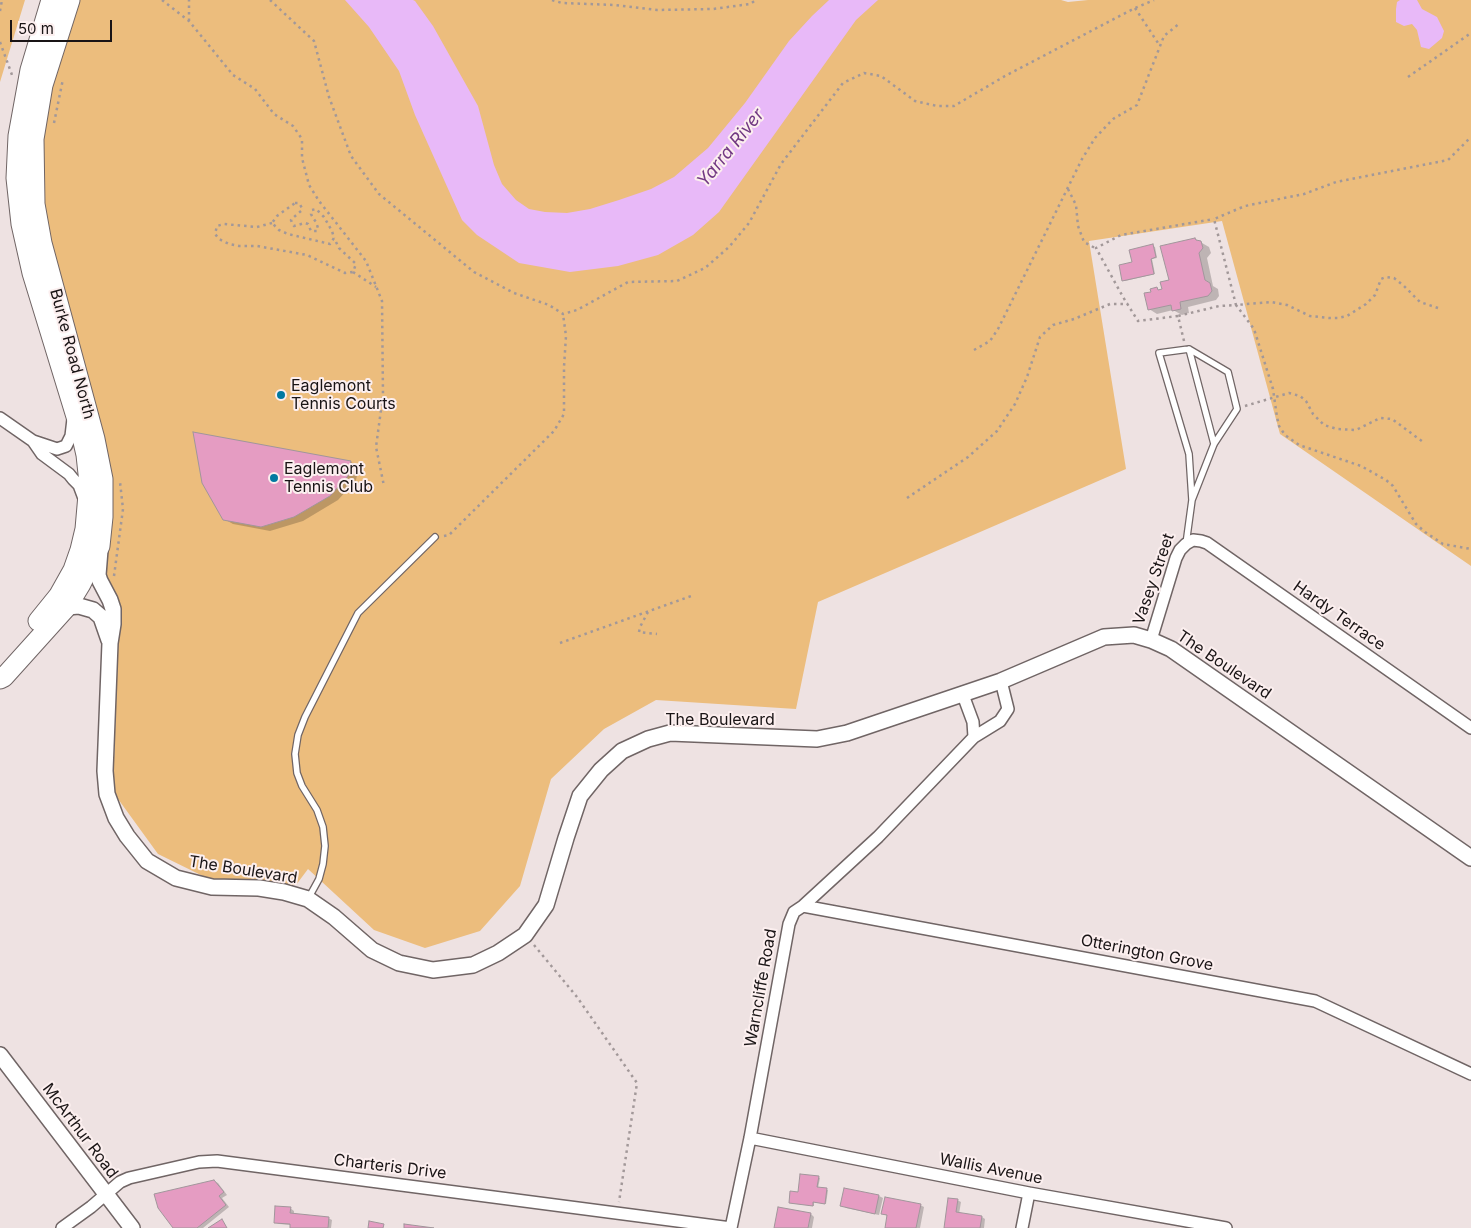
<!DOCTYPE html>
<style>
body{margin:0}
#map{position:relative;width:1471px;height:1228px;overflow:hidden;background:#eee2e2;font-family:Inter,sans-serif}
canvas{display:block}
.scale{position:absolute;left:10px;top:20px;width:102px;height:22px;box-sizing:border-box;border:2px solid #191415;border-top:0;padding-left:6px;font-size:15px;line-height:18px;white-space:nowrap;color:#191415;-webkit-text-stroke:4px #fcefef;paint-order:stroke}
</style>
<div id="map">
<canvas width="1471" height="1228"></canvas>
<div class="scale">50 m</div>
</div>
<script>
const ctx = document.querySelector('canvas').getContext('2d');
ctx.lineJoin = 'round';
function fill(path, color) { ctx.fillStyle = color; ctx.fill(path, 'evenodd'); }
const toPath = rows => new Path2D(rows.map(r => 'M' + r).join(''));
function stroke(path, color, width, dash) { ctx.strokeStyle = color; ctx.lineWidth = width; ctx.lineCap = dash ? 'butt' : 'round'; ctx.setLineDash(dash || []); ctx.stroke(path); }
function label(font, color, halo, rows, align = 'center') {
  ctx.font = font + ' Inter,sans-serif'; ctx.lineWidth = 4; ctx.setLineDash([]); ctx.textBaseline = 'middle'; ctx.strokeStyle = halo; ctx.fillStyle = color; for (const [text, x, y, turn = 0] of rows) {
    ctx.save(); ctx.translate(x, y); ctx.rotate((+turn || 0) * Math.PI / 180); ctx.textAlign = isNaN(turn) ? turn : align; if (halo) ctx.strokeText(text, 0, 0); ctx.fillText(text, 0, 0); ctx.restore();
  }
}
fill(toPath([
 [0,0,25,0,0,82],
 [67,0,1061,0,1068,2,1088,0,1471,0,1471,566,1280,434,1222,221,1089,241,1126,469,818,602,796,709,656,700,604,729,551,779,520,886,480,931,425,948,374,930,308,869,296,885,211,880,158,854,113,792,119,606,96,553,39,220,36,124]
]), '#ecbd7d');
fill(toPath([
 [345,0,413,0,415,1,433,26,478,106,494,165,502,184,516,200,529,209,545,212,567,213,590,209,619,200,651,189,674,177,708,148,745,103,789,41,812,16,829,0,878,0,856,20,719,212,693,235,658,255,618,266,570,272,519,263,477,235,462,220,415,115,399,71,369,27],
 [1400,0,1417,0,1422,9,1437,17,1444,31,1442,38,1429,49,1421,47,1417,30,1412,24,1404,26,1396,22,1396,9,1397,2]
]), '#e8b9f8');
fill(toPath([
 [1195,239,1209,247,1211,253,1207,258,1213,286,1218,289,1219,296,1216,300,1188,307,1189,313,1182,315,1173,310,1157,314,1149,309,1152,293,1157,289,1160,291,1170,281],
 [1153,246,1155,247,1157,258,1152,259,1155,274,1125,281,1123,280,1133,263],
 [351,462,359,467,356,480,338,500,303,521,270,531,233,524,224,519],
 [818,1177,820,1178,818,1188,828,1190,826,1204,814,1202,814,1206,791,1203,799,1193],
 [214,1181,218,1183,227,1195,222,1198,229,1207,203,1228,175,1228],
 [845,1189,879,1196,883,1198,879,1215,846,1208,842,1205],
 [957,1200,961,1202,959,1214,982,1217,985,1219,984,1228,945,1228],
 [920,1205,924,1207,920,1228,886,1228,888,1216,883,1214],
 [290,1208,294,1211,294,1215,328,1218,332,1220,331,1228,291,1228,292,1225,279,1224,275,1222],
 [779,1208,811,1214,814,1217,812,1228,775,1228]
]), '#0003');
const building = toPath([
 [1195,238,1196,240,1201,241,1203,248,1199,253,1205,280,1210,283,1212,291,1208,296,1180,302,1181,309,1172,311,1171,305,1148,310,1144,293,1151,292,1150,289,1157,287,1158,290,1162,289,1160,282,1169,280,1160,246,1195,238],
 [1153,244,1156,257,1151,259,1154,274,1122,281,1119,265,1132,262,1129,250,1153,244],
 [193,432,351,461,348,476,330,496,294,517,261,527,223,520,202,483,193,432],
 [800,1174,819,1176,817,1187,827,1188,825,1204,813,1202,813,1206,789,1203,790,1191,798,1192,800,1174],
 [214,1180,224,1192,219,1196,226,1205,197,1228,173,1228,158,1208,154,1194,214,1180],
 [844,1188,879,1195,875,1214,840,1206,844,1188],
 [885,1197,921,1204,916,1228,885,1228,887,1215,881,1214,885,1197],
 [948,1198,958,1199,956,1212,982,1216,980,1228,944,1228,948,1198],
 [275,1206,291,1207,290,1213,329,1217,328,1228,290,1228,290,1224,274,1223,275,1206],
 [778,1207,811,1213,808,1228,774,1228,778,1207],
 [222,1219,227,1228,208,1228,222,1219],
 [369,1221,384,1224,383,1228,368,1228,369,1221],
 [404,1224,434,1228,404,1228,404,1224]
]);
fill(building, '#e59cc2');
stroke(building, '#a1969b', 1);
const service = toPath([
 [1189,349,1214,444],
 [1186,544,1192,500,1214,444,1237,409,1228,372,1189,349,1159,353,1189,454,1192,500],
 [308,899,319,879,323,864,325,846,323,827,317,810,302,786,297,773,295,754,298,735,305,717,358,613,435,537]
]);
const minor = toPath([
 [0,418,33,441,57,449,66,446,71,436,73,419],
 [33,441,42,454,69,474,73,479,79,485,85,501],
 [1151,640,1176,558,1180,550,1186,544,1193,540,1201,541,1207,543,1471,728],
 [963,695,973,722,974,737],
 [803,906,1315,1001,1471,1074],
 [750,1138,1029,1193,1226,1228],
 [62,1228,91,1207,120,1182,129,1178,199,1162,217,1161,731,1228],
 [731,1228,750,1138,789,924,794,912,803,906,878,837,974,737,1000,721,1008,709,1001,681],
 [1022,1228,1029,1193]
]);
const tertiary = toPath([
 [100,550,98,575,100,581,110,600,113,609,113,624,110,643,105,771,107,794,116,818,127,836,147,861,176,878,212,887,259,888,284,892,308,899,334,917,372,950,399,963,433,970,473,965,498,953,525,935,546,905,566,838,580,796,601,770,622,751,648,739,670,733,817,739,847,733,1001,681,1104,637,1134,635,1151,640,1171,649,1471,858],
 [67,607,79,606,93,610,101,617,109,640],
 [0,1055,132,1228]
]);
const primary = toPath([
 [38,621,59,595,73,570,80,550,85,529,89,483,86,455,81,433,32,273,21,224,16,178,18,136,30,70,51,0],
 [0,679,4,677,67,607,81,584,100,546,103,517,103,479,95,439,42,243,35,204,34,139,43,85,70,0]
]);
stroke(service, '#706565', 8);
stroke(minor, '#706565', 14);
stroke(tertiary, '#706565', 18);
stroke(primary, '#706565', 21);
stroke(toPath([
 [162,0,189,21,233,75,255,89,274,114,293,126,302,139,302,158,309,185,319,201,366,261,382,301,383,395,376,447,384,486],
 [270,0,314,41,329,97,351,156,379,194,474,272,514,293,549,305,563,314,577,310,628,282,677,281,705,268,729,247,749,223,781,164,843,83,864,73,881,76,915,101,937,106,954,106,1005,76,1135,8,1154,0],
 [552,0,562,3,615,5,657,10,713,9,750,4,756,0],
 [1135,8,1160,46],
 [0,11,2,0],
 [189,21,189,0],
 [0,42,12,75],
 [1408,77,1471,33],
 [54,123,63,79],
 [1068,189,1076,205,1078,226,1084,242,1095,248],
 [295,203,299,203,302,208,301,211,294,217,291,220,292,223,294,226,305,223,308,224,311,231,317,231,318,228,316,222,313,218,311,214,312,210,316,209,324,217,332,231,334,238,330,244,288,234,279,230,272,223,277,216,295,203],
 [272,223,257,227,224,224,217,226,215,234,219,239,229,244,239,246,257,246,307,255,345,273,353,272,356,264,339,248,334,238],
 [353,272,376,287],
 [1438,308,1420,302,1404,286,1394,278,1386,277,1381,279,1375,295,1366,304,1347,316,1338,318,1329,318,1310,316,1287,305,1271,302,1236,305,1214,219,1245,206,1304,194,1336,182,1448,160,1471,137],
 [1178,316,1138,321,1123,297,1096,248,1121,235,1214,219],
 [1184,341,1178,316,1219,306,1236,305,1254,329,1273,389,1277,417,1279,426,1285,435,1299,445,1361,466,1386,480,1393,486,1399,496,1416,524,1425,532,1443,544,1471,549],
 [974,350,990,341,998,329,1082,159,1095,138,1113,119,1137,105,1164,36,1180,23],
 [1245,406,1289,393,1300,396,1306,401,1313,414,1324,425,1337,429,1356,430,1380,418,1392,419,1423,442],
 [907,498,968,457,997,431,1015,404,1027,377,1040,337,1053,325,1074,319,1110,304,1128,304],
 [444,536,449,535,554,431,564,414,564,367,566,336,563,314],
 [114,576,123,509,120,482],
 [648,612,640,627,639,632,657,634],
 [560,643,694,595],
 [534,945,577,997,637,1083,619,1202]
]), '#a29899', 2.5, [2.5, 4]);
stroke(service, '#fff', 5.5);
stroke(minor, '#fff', 11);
stroke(tertiary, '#fff', 15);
stroke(primary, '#fff', 19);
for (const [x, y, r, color] of [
 [281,395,5,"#0179a1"],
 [274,478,5,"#0179a1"]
]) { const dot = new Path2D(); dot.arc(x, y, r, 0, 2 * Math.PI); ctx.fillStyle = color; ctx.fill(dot); stroke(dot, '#fcefef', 2); }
label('16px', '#191415', '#fcefef', [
 ["Burke Road North",72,354,75],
 ["Vasey Street",1154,579,-71],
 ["Hardy Terrace",1339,616,35],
 ["The Boulevard",1224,665,34],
 ["The Boulevard",720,720],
 ["The Boulevard",243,870,9],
 ["Otterington Grove",1147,953,11],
 ["Warncliffe Road",761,988,-80],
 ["McArthur Road",80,1131,53],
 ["Charteris Drive",390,1167,7],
 ["Wallis Avenue",991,1169,11]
]);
label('16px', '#191415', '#fcefef', [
 ["Eaglemont",291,386],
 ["Tennis Courts",291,404],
 ["Eaglemont",284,469],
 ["Tennis Club",284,487]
], 'left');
label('italic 18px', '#723983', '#fcefef', [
 ["Yarra River",731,148,-51]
]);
</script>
